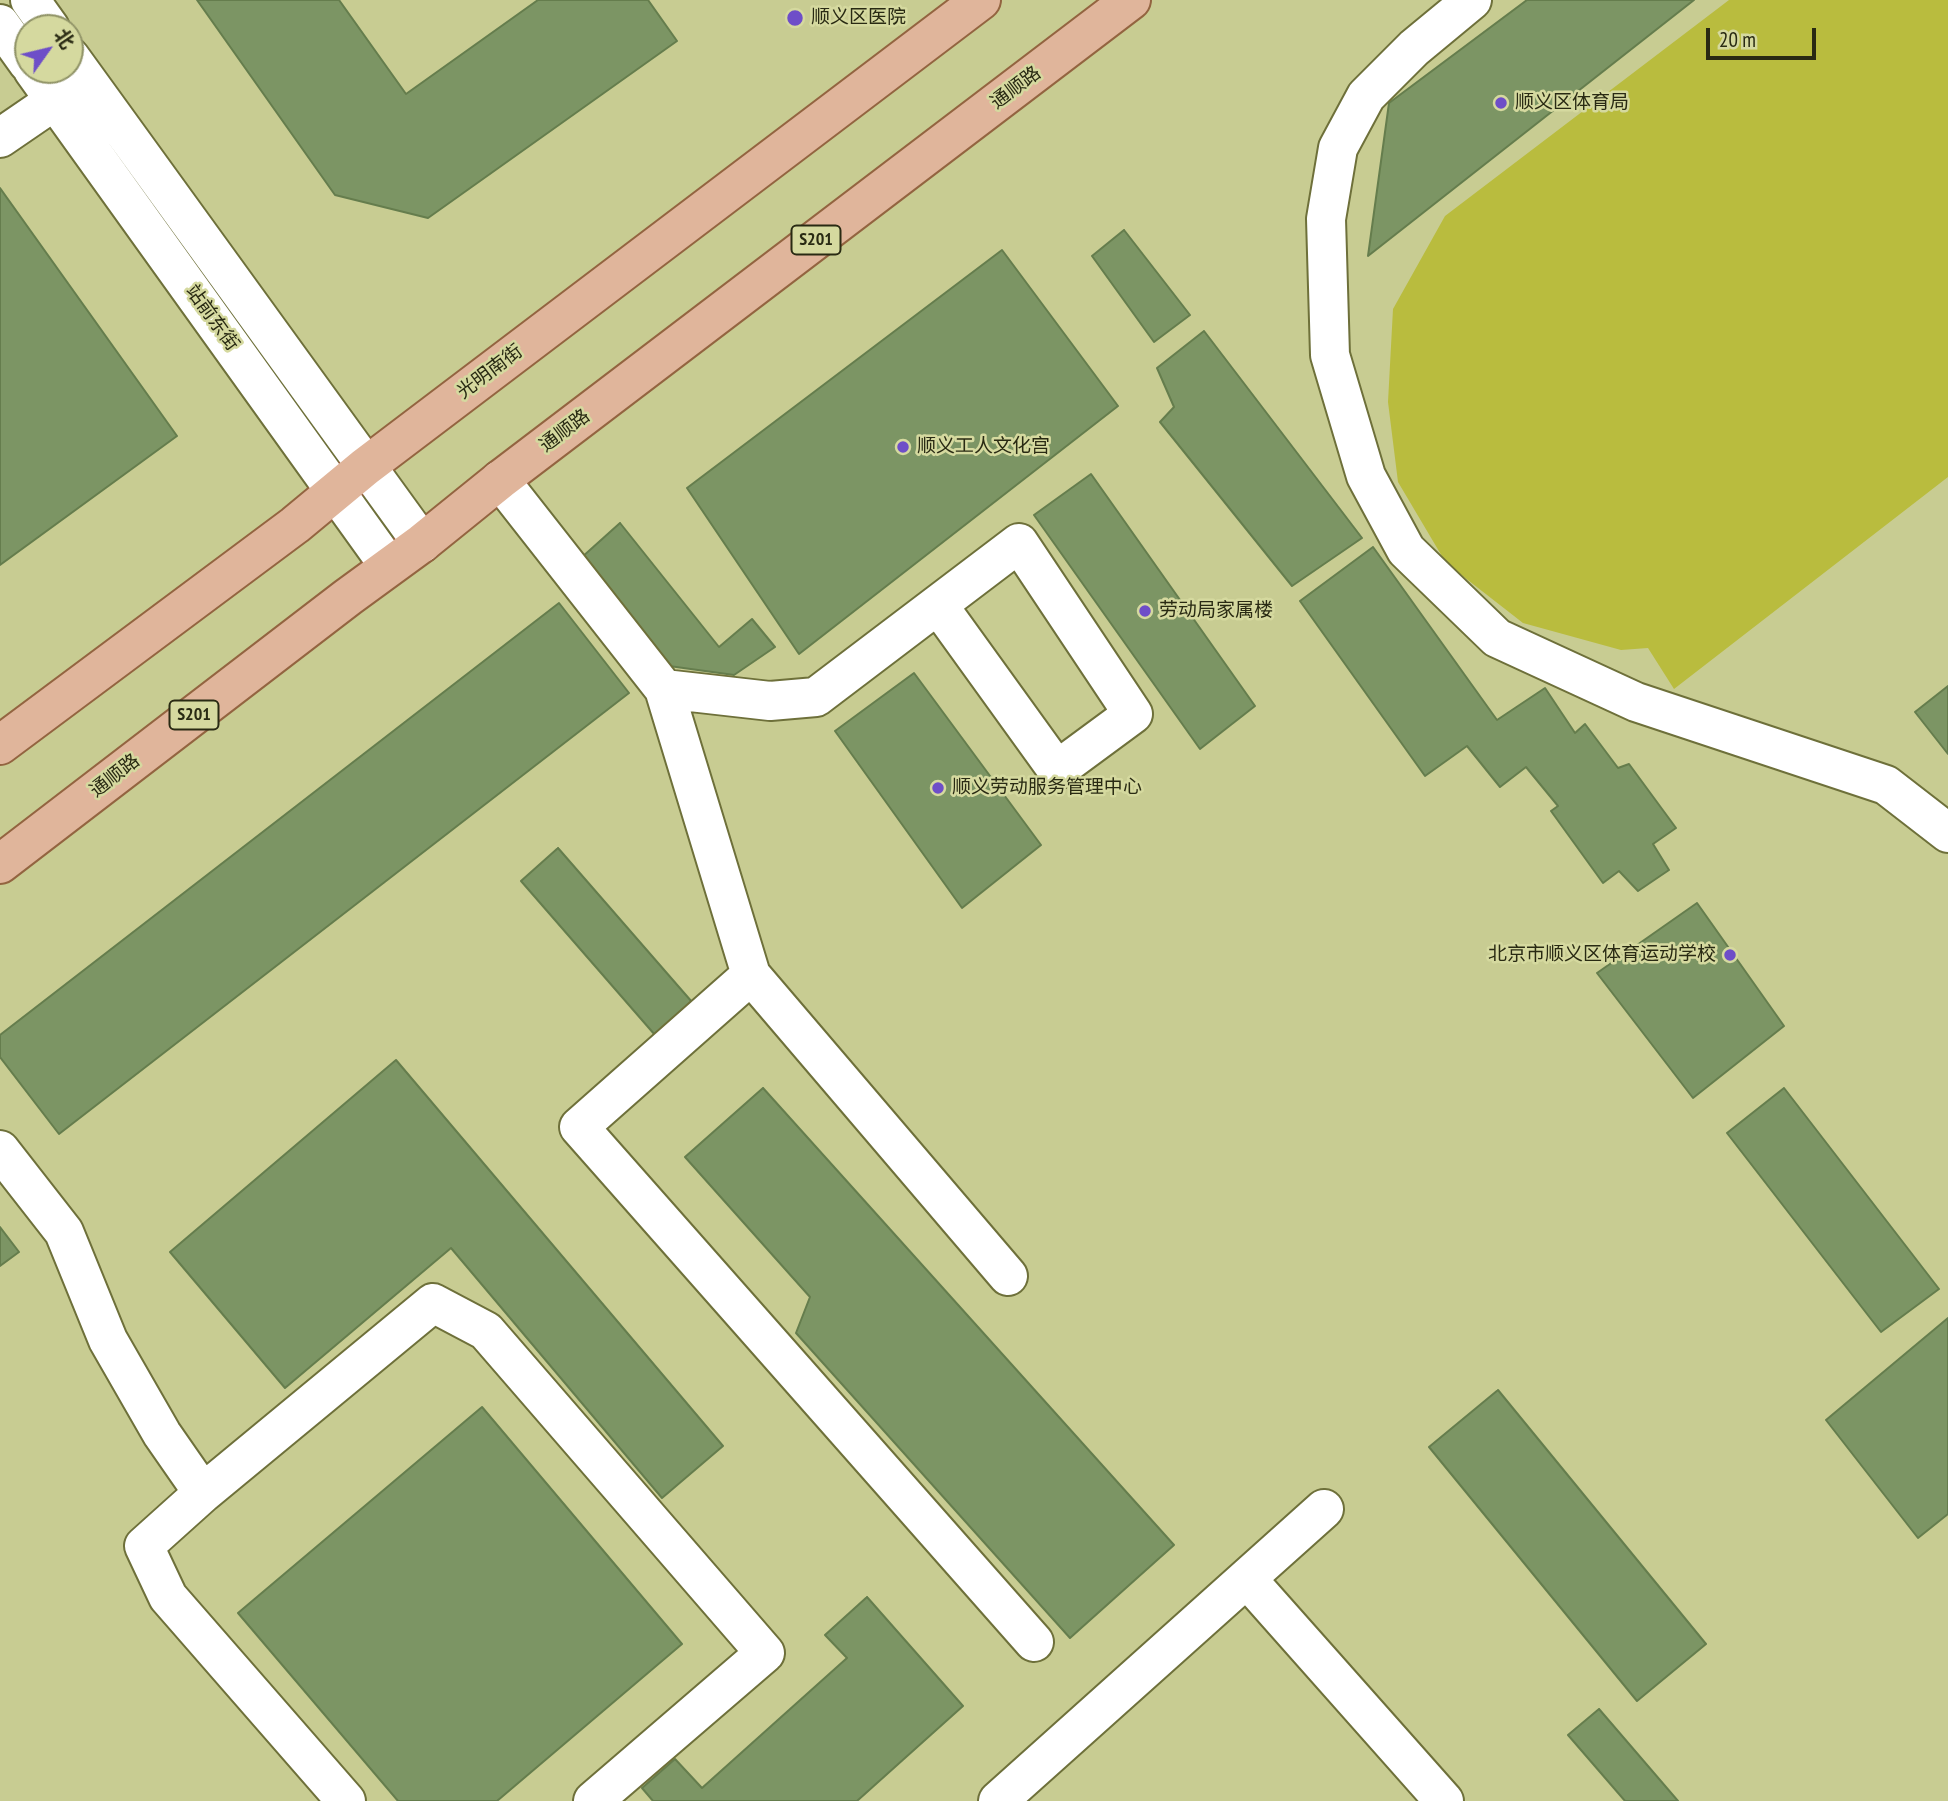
<!DOCTYPE html>
<meta charset="utf-8">
<style>
body{margin:0}
#map{position:relative;width:1948px;height:1801px;overflow:hidden;background:#c8cc92;font-family:"PT Sans Narrow","Noto Sans SC",sans-serif}
canvas{display:block}
.north{position:absolute;left:14px;top:14px;width:70px;height:70px;box-sizing:border-box;background:#d5d99f;border:2px solid #909367;border-radius:50%;rotate:56deg;font-size:19px;font-weight:700;line-height:28px;text-align:center;color:#292a13}
.north::after{content:'';display:block;margin:auto;width:24px;height:32px;background:#6e4ec8;clip-path:polygon(50% 0,100% 100%,50% 72%,0 100%)}
.scale{position:absolute;left:1706px;top:28px;width:110px;height:32px;box-sizing:border-box;border:4px solid #292a13;border-top:0;padding-left:9px;font-size:21px;line-height:24px;white-space:nowrap;color:#292a13;-webkit-text-stroke:5px #d5d99f;paint-order:stroke}
</style>
<div id="map">
<canvas width="1948" height="1801"></canvas>
<div class="north">北</div>
<div class="scale">20 m</div>
</div>
<script>
const ctx = document.querySelector('canvas').getContext('2d');
ctx.lineJoin = 'round';
function fill(path, color) { ctx.fillStyle = color; ctx.fill(path, 'evenodd'); }
const toPath = rows => new Path2D(rows.map(r => 'M' + r).join(''));
function stroke(path, color, width, dash) { ctx.strokeStyle = color; ctx.lineWidth = width; ctx.lineCap = dash ? 'butt' : 'round'; ctx.setLineDash(dash || []); ctx.stroke(path); }
function label(font, color, halo, rows, align = 'center') {
  ctx.font = font + ' "PT Sans Narrow","Noto Sans SC",sans-serif'; ctx.lineWidth = 5; ctx.setLineDash([]); ctx.textBaseline = 'middle'; ctx.strokeStyle = halo; ctx.fillStyle = color; for (const [text, x, y, turn = 0] of rows) {
    ctx.save(); ctx.translate(x, y); ctx.rotate((+turn || 0) * Math.PI / 180); ctx.textAlign = isNaN(turn) ? turn : align; if (halo) ctx.strokeText(text, 0, 0); ctx.fillText(text, 0, 0); ctx.restore();
  }
}
fill(toPath([
 [1729,0,1948,0,1948,477,1674,689,1648,648,1621,650,1523,623,1446,563,1398,482,1388,402,1393,309,1445,216]
]), '#b9bc3e');
const building = toPath([
 [197,0,339,0,406,94,538,0,648,0,677,41,428,218,335,195,197,0],
 [1527,0,1694,0,1368,256,1389,103,1527,0],
 [0,188,177,436,0,565,0,188],
 [1124,230,1190,315,1154,342,1092,256,1124,230],
 [1002,250,1118,406,799,654,687,488,1002,250],
 [1204,331,1362,538,1292,586,1160,422,1174,407,1157,368,1204,331],
 [1091,474,1255,706,1200,749,1034,515,1091,474],
 [620,523,719,647,752,619,775,647,734,675,669,666,581,558,620,523],
 [1373,547,1497,720,1545,688,1575,733,1585,724,1618,768,1629,764,1676,828,1653,844,1669,870,1638,891,1619,871,1603,883,1551,811,1558,806,1526,767,1500,787,1467,746,1425,776,1300,601,1373,547],
 [559,603,629,693,59,1134,0,1057,0,1035,559,603],
 [914,673,1041,845,962,908,835,731,914,673],
 [1948,686,1948,754,1915,712,1948,686],
 [558,848,692,1002,655,1035,521,881,558,848],
 [1697,903,1784,1026,1693,1098,1597,973,1697,903],
 [396,1060,723,1446,662,1498,451,1248,285,1388,170,1252,396,1060],
 [763,1088,1174,1545,1070,1638,796,1333,810,1297,685,1157,763,1088],
 [1784,1088,1939,1289,1881,1332,1727,1133,1784,1088],
 [0,1227,19,1252,0,1266,0,1227],
 [1948,1318,1948,1514,1918,1538,1826,1420,1948,1318],
 [1498,1390,1706,1644,1637,1701,1429,1447,1498,1390],
 [482,1407,682,1644,497,1801,398,1801,238,1613,482,1407],
 [867,1597,963,1706,857,1801,653,1801,642,1788,675,1759,702,1788,847,1658,825,1635,867,1597],
 [1599,1709,1678,1801,1625,1801,1568,1735,1599,1709]
]);
fill(building, '#7c9564');
stroke(building, '#657d4d', 2);
const minor = toPath([
 [30,0,50,28],
 [1472,0,1414,48,1366,96,1338,148,1326,219,1330,355,1366,476,1406,550,1497,638,1636,702,1886,785,1948,833],
 [0,24,28,63],
 [70,57,422,543],
 [33,70,389,566],
 [0,138,76,86],
 [500,480,664,689,770,701,816,697,1019,543,1133,714,1057,770,938,605],
 [664,689,751,975,579,1127,1034,1642],
 [751,975,1008,1276],
 [0,1150,64,1232,108,1340,162,1434,203,1493],
 [1247,1579,1444,1801],
 [346,1801,168,1597,144,1546,203,1493,433,1303,486,1331,765,1653,593,1801],
 [998,1801,1324,1509]
]);
const major = toPath([
 [0,745,295,525,365,467,981,0],
 [0,864,348,597,422,543,500,480,1131,0]
]);
stroke(minor, '#6e703a', 42);
stroke(major, '#936440', 42);
stroke(minor, '#fff', 38);
stroke(major, '#e0b59b', 38);
for (const [x, y, r, color] of [
 [795,18,9,"#6e4ec8"],
 [1501,103,7,"#6e4ec8"],
 [903,447,7,"#6e4ec8"],
 [1145,611,7,"#6e4ec8"],
 [938,788,7,"#6e4ec8"],
 [1730,955,7,"#6e4ec8"]
]) { const dot = new Path2D(); dot.arc(x, y, r, 0, 2 * Math.PI); ctx.fillStyle = color; ctx.fill(dot); stroke(dot, '#d5d99f', 2.5); }
for (const [x, y, w] of [
 [816,240,49],
 [194,715,49]
]) { const box = new Path2D(); box.roundRect(x - w / 2, y - 14.5, w, 29, 5); ctx.fillStyle = '#d5d99f'; ctx.fill(box); stroke(box, '#292a13', 2); }
label('bold 18px', '#292a13', null, [
 ["S201",816,240],
 ["S201",194,715]
]);
label('19px', '#292a13', '#d5d99f', [
 ["顺义区医院",811,18],
 ["顺义区体育局",1515,103],
 ["顺义工人文化宫",917,447],
 ["劳动局家属楼",1159,611],
 ["顺义劳动服务管理中心",952,788],
 ["北京市顺义区体育运动学校",1716,955,"right"]
], 'left');
label('19px', '#292a13', '#d5d99f', [
 ["通顺路",1016,88,-37],
 ["站前东街",212,318,54],
 ["光明南街",490,372,-37],
 ["通顺路",565,431,-37],
 ["通顺路",115,776,-38]
]);
</script>
